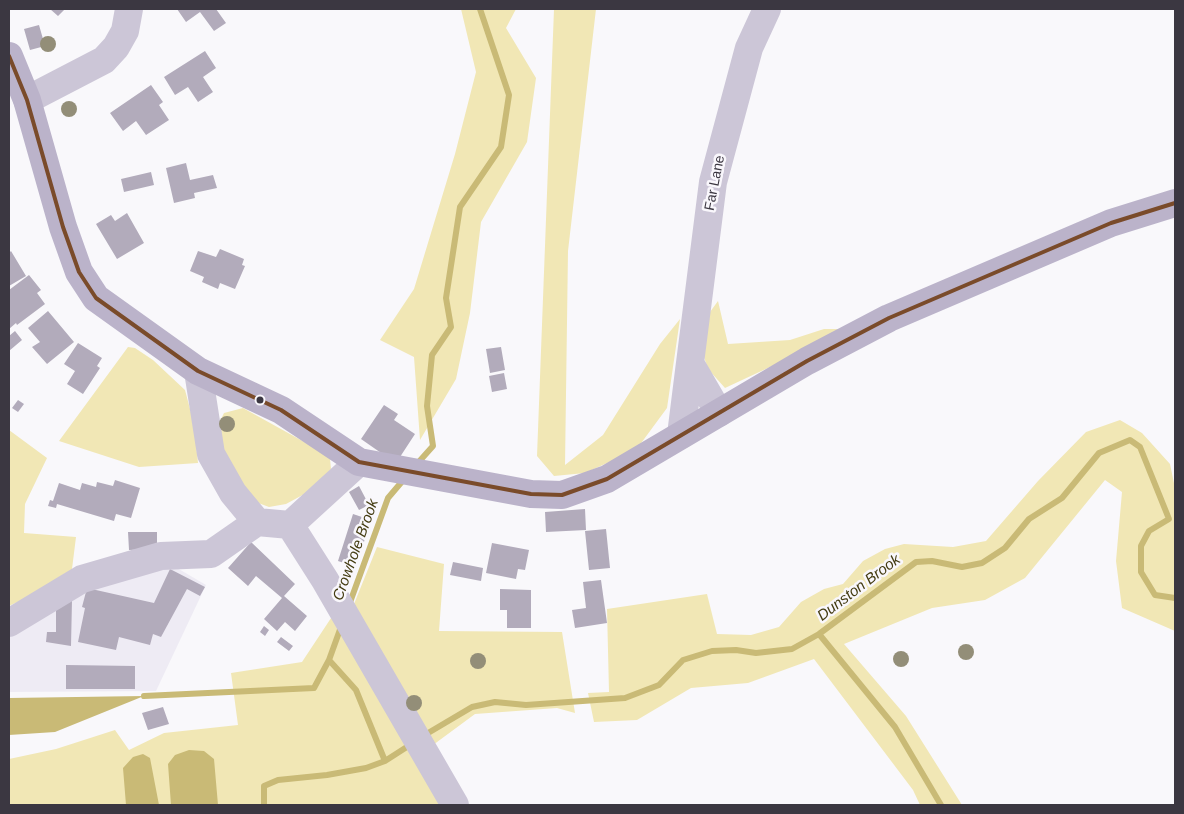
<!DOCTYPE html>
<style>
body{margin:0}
#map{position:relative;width:1184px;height:814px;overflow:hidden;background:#f9f8fb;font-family:Helvetica,sans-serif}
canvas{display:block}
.frame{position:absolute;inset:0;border:10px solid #3b3741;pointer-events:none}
</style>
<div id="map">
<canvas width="1184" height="814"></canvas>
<div class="frame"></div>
</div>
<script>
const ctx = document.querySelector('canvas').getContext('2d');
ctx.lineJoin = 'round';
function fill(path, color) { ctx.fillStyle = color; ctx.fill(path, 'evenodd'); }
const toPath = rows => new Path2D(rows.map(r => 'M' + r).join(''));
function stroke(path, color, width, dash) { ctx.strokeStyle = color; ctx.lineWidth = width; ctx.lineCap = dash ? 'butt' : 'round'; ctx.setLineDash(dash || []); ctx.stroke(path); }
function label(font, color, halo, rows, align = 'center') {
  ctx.font = font + ' Helvetica,sans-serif'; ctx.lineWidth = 5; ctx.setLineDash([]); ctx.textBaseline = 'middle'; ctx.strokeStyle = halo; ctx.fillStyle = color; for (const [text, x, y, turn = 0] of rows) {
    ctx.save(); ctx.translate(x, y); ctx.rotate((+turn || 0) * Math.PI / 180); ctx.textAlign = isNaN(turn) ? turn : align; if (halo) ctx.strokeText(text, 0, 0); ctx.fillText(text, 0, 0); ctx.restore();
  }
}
fill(toPath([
 [172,565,206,585,156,691,9,692,9,630,51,602]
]), '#eeebf4');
fill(toPath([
 [461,9,516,9,506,28,536,78,527,142,481,222,470,313,456,379,420,440,414,357,380,340,414,289,455,154,476,72],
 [554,9,596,9,568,251,565,465,603,435,660,344,680,319,667,408,636,450,585,473,554,476,537,456],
 [718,301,728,344,790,340,824,329,842,329,832,338,725,388,708,369,703,354,710,312],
 [128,347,135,348,153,360,185,390,194,424,198,463,139,467,59,441],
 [243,408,317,449,330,459,331,469,310,491,286,504,269,507,253,501,225,457,218,425,224,413],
 [1120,420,1142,433,1170,464,1175,488,1175,631,1122,608,1116,561,1122,492,1105,480,1025,578,985,600,932,608,844,644,906,716,962,805,920,805,913,790,814,659,748,683,691,688,637,720,594,722,588,693,609,692,607,609,707,594,717,634,751,635,779,627,801,602,824,589,843,584,863,561,885,549,904,544,953,547,986,541,1038,481,1086,432],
 [9,430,47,458,25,504,24,533,76,537,71,577,9,606],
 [377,547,444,564,439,631,562,632,575,713,557,708,475,714,433,745,354,604],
 [335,612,442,805,9,805,9,759,56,749,115,730,129,750,164,733,238,725,231,673,302,662]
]), '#f1e7b5');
fill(toPath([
 [144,696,55,732,9,735,9,698],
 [189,750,204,751,214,759,218,805,171,805,168,764,175,755],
 [143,754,150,758,159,805,126,805,123,768,133,757]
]), '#c9ba76');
stroke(toPath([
 [416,465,433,446,427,406,432,355,451,327,446,298,460,207,501,147,509,95,480,9],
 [349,605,388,498,405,478],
 [342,624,329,660,356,690,385,761],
 [819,634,895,727,941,805],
 [144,696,314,688,329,660],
 [423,736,472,707,495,702,526,705,625,698,659,685,683,660,712,651,736,650,756,653,792,649,819,634,916,562,932,561,962,567,982,563,1005,548,1029,519,1062,498,1099,453,1130,440,1140,447,1169,519,1149,531,1141,546,1141,572,1155,595,1175,598],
 [264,805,264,786,278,780,327,775,366,768,385,761,413,743]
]), '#c9ba76', 6);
fill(toPath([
 [50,9,65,9,58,16],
 [177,9,216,9,226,23,214,31,200,12,186,22],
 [39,25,45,46,30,50,24,29],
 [205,51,216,68,203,77,213,92,198,102,188,87,175,95,164,77],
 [151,85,163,102,159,105,169,120,146,135,136,121,123,131,110,113],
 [186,163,190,180,213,175,217,188,194,193,195,198,174,203,166,168],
 [151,172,154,185,124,192,121,179],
 [127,213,144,243,117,259,96,224,111,215,115,221],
 [220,249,244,259,242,265,245,266,235,289,220,283,218,289,202,282,204,277,190,271,198,251,216,257],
 [11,251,26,276,9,286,9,253],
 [29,275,41,290,37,293,45,304,17,325,16,323,9,329,9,290],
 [48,311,74,342,47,364,32,347,40,342,28,328],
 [15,331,22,340,9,351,9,336],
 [78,343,102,358,97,366,100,368,83,394,67,384,75,371,64,364],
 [501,347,505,370,490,373,486,349],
 [504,373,507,389,492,392,489,376],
 [18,400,24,404,18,412,12,408],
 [384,405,398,414,394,420,415,434,400,457,384,455,361,439],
 [115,480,140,488,131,518,116,514,114,521,57,504,56,508,48,506,50,500,53,501,59,483,80,490,82,483,96,487,97,482,113,486],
 [359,486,369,505,359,510,349,492],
 [585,509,586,530,546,532,545,512],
 [353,514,371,520,356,567,338,561],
 [606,529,610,568,589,570,585,531],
 [128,532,157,532,157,549,129,550],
 [251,542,295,584,284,596,307,616,295,631,285,622,277,631,264,619,282,598,256,576,248,586,228,568],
 [492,543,529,550,525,570,518,569,516,579,486,573],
 [453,562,483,568,481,581,450,575],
 [170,569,205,587,200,596,187,589,161,637,153,634,150,645,119,637,116,650,78,642,85,608,82,607,87,588,154,603],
 [601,580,607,623,575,628,572,610,586,608,583,582],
 [500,589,531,590,531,628,507,628,507,610,500,610],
 [56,599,72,600,71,646,46,642,47,632,56,632],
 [264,626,269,630,265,636,260,632],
 [281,637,293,646,289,651,277,642],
 [66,665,135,666,135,689,66,689],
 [163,707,169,724,148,730,142,713]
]), '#b2abbb');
stroke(toPath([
 [27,100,104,60,116,47,125,31,129,9],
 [198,371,211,454,233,493,257,522,290,525,325,580,455,805],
 [719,413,690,363,713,182,749,48,767,9],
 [681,435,690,363],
 [290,525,359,462],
 [9,623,82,579,161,556,211,554,257,522]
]), '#ccc6d7', 28);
stroke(toPath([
 [9,56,27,100,63,227,79,272,96,298,198,371,281,410,359,462,531,494,562,495,607,479,807,361,889,318,1111,223,1175,203]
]), '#bbb3ca', 28);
stroke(toPath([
 [9,56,27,100,63,227,79,272,96,298,198,371,281,410,359,462,531,494,562,495,607,479,807,361,889,318,1111,223,1175,203]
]), '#7a4b2a', 4);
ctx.fillStyle = '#938e78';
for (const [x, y] of [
 [48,44],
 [69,109],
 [227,424],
 [966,652],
 [901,659],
 [478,661],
 [414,703]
]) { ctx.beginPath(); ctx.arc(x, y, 8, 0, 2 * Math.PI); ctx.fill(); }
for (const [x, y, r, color] of [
 [260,400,4.5,"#3b3741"]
]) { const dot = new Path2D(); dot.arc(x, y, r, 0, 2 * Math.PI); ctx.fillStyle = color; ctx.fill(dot); stroke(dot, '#f9f7fc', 2); }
label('14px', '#3b3741', '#f9f7fc', [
 ["Far Lane",715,183,-79]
]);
label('italic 15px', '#433b11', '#f9f7fc', [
 ["Crowhole Brook",356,550,-70],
 ["Dunston Brook",859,588,-37]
]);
</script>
